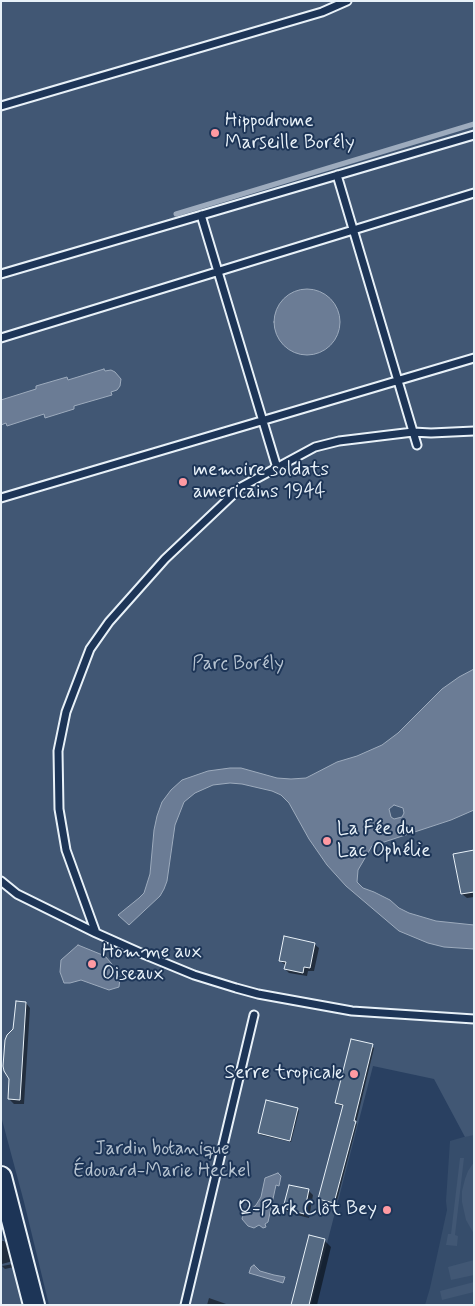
<!DOCTYPE html>
<meta charset="utf-8">
<style>
body{margin:0}
#map{position:relative;width:475px;height:1306px;overflow:hidden;background:#294061;font-family:Mynerve,sans-serif}
canvas{display:block}
.frame{position:absolute;inset:0;border:2px solid #e8f1f8;pointer-events:none}
</style>
<div id="map">
<canvas width="475" height="1306"></canvas>
<div class="frame"></div>
</div>
<script>
const ctx = document.querySelector('canvas').getContext('2d');
ctx.lineJoin = 'round';
function fill(path, color) { ctx.fillStyle = color; ctx.fill(path, 'evenodd'); }
const toPath = rows => new Path2D(rows.map(r => 'M' + r).join(''));
function stroke(path, color, width, dash) { ctx.strokeStyle = color; ctx.lineWidth = width; ctx.lineCap = dash ? 'butt' : 'round'; ctx.setLineDash(dash || []); ctx.stroke(path); }
function label(font, color, halo, rows, align = 'center') {
  ctx.font = font + ' Mynerve,sans-serif'; ctx.lineWidth = 4; ctx.setLineDash([]); ctx.textBaseline = 'middle'; ctx.strokeStyle = halo; ctx.fillStyle = color; for (const [text, x, y, turn = 0] of rows) {
    ctx.save(); ctx.translate(x, y); ctx.rotate((+turn || 0) * Math.PI / 180); ctx.textAlign = isNaN(turn) ? turn : align; if (halo) ctx.strokeText(text, 0, 0); ctx.fillText(text, 0, 0); ctx.restore();
  }
}
fill(toPath([
 [474,1134,474,1305,425,1305,430,1288,447,1210,446,1201,450,1141]
]), '#364d6b');
fill(toPath([
 [1,1,474,1,474,1135,465,1137,434,1079,373,1066,311,1305,49,1305,24,1202,1,1116],
 [460,1158,464,1158,455,1235,458,1236,457,1246,446,1245,448,1234,451,1234],
 [474,1162,474,1234,466,1220,462,1202,462,1191,465,1179,468,1171],
 [1,1235,3,1240,7,1239,22,1305,1,1305],
 [474,1260,474,1275,451,1280,448,1267],
 [474,1282,474,1292,442,1300,440,1291]
]), '#415774');
const water = toPath([
 '274 322a33 33 0 1 1 66 0a33 33 0 1 1-66 0Z',
 [104,369,105,371,111,370,115,372,121,379,120,386,117,390,111,392,112,395,74,406,74,409,45,418,44,414,7,426,6,423,1,425,1,400,36,389,36,386,67,377,68,380,104,369],
 [474,669,474,810,451,820,372,846,358,870,357,882,363,888,374,892,390,900,399,908,409,913,436,921,474,925,474,949,444,947,428,943,399,931,346,886,327,865,309,839,289,803,281,795,272,791,242,784,230,783,213,785,195,793,184,802,175,825,167,881,164,889,160,896,129,925,118,915,139,898,144,893,150,874,154,830,157,816,162,802,171,790,182,780,208,771,230,768,241,768,277,778,291,779,306,778,337,762,357,756,382,745,398,733,442,689,459,677,474,669],
 [394,805,403,808,404,813,402,817,394,819,391,817,389,809,394,805],
 [78,945,105,956,111,963,120,978,119,987,109,990,81,980,70,983,64,983,60,972,61,960,78,945],
 [278,1173,281,1176,279,1186,276,1185,268,1222,265,1224,266,1227,263,1228,259,1225,254,1228,248,1226,242,1219,243,1214,245,1211,249,1211,256,1205,261,1197,265,1178,278,1173],
 [254,1265,260,1271,274,1275,285,1277,283,1283,249,1273,251,1267,254,1265]
]);
fill(water, '#6b7c95');
stroke(water, '#9dabbd', 1);
fill(toPath([
 [474,852,474,897,467,898,462,894],
 [314,944,319,948,314,971,308,971,307,976,289,973,285,969,286,965,280,961],
 [26,1003,30,1008,24,1104,14,1104,9,1099,14,1030],
 [372,1046,374,1048,356,1123,357,1124,336,1204,322,1201,320,1199,344,1106,338,1105,336,1103],
 [297,1109,299,1111,291,1142,261,1135,259,1133],
 [308,1190,313,1195,309,1218,289,1213,284,1208],
 [324,1240,331,1247,317,1305,292,1305],
 [1,1241,4,1241,8,1245,13,1261,2,1264,2,1266],
 [13,1264,14,1267,5,1269,2,1266],
 [209,1298,229,1305,207,1305]
]), '#0007');
stroke(toPath([
 [176,214,474,124]
]), '#9dabbd', 5);
const building = toPath([
 [474,850,474,892,461,894,453,854,474,850],
 [284,936,315,943,310,968,304,967,303,973,284,969,286,962,279,961,284,936],
 [16,1001,26,1002,20,1100,8,1099,9,1079,4,1071,3,1066,5,1040,7,1035,13,1029,16,1001],
 [351,1039,373,1044,354,1121,356,1121,334,1203,318,1199,343,1105,335,1103,351,1039],
 [266,1100,298,1108,290,1141,258,1133,266,1100],
 [289,1185,309,1189,304,1214,283,1208,289,1185],
 [309,1235,325,1239,309,1305,291,1305,309,1235]
]);
fill(building, '#556a83');
stroke(building, '#e8f1f8', 1);
const lane = toPath([
 [1,106,322,12,347,1],
 [337,175,417,445],
 [201,215,277,468],
 [1,274,474,135],
 [1,338,474,193],
 [1,498,474,358],
 [1,881,17,894,96,933,143,954,194,975,236,988,258,994,352,1011,474,1019],
 [96,933,66,850,59,809,58,751,66,712,90,649,109,622,165,559,241,487,315,447,339,441,413,432,431,433,474,431],
 [185,1305,254,1015]
]);
const secondary = toPath([
 [1,1177,34,1305]
]);
stroke(lane, '#e8f1f8', 11);
stroke(secondary, '#e8f1f8', 24);
stroke(lane, '#1d3557', 7);
stroke(secondary, '#1d3557', 20);
for (const [x, y, r, color] of [
 [215,133,5,"#ff9aa2"],
 [183,482,5,"#ff9aa2"],
 [327,841,5,"#ff9aa2"],
 [92,964,5,"#ff9aa2"],
 [354,1074,5,"#ff9aa2"],
 [387,1210,5,"#ff9aa2"]
]) { const dot = new Path2D(); dot.arc(x, y, r, 0, 2 * Math.PI); ctx.fillStyle = color; ctx.fill(dot); stroke(dot, '#1d3557', 2); }
label('19px', '#e8f1f8', '#1d3557', [
 ["Hippodrome",225,122],
 ["Marseille Borély",225,144],
 ["memoire soldats",193,471],
 ["americains 1944",193,493],
 ["La Fée du",337,830],
 ["Lac Ophélie",337,852],
 ["Homme aux",102,953],
 ["Oiseaux",102,975],
 ["Serre tropicale",344,1074,"right"],
 ["Q-Park Clôt Bey",377,1210,"right"]
], 'left');
label('19px', '#b6c3d0', '#1d3557', [
 ["Parc Borély",238,665],
 ["Jardin botanique",162,1150],
 ["Édouard-Marie Heckel",162,1172]
]);
</script>
